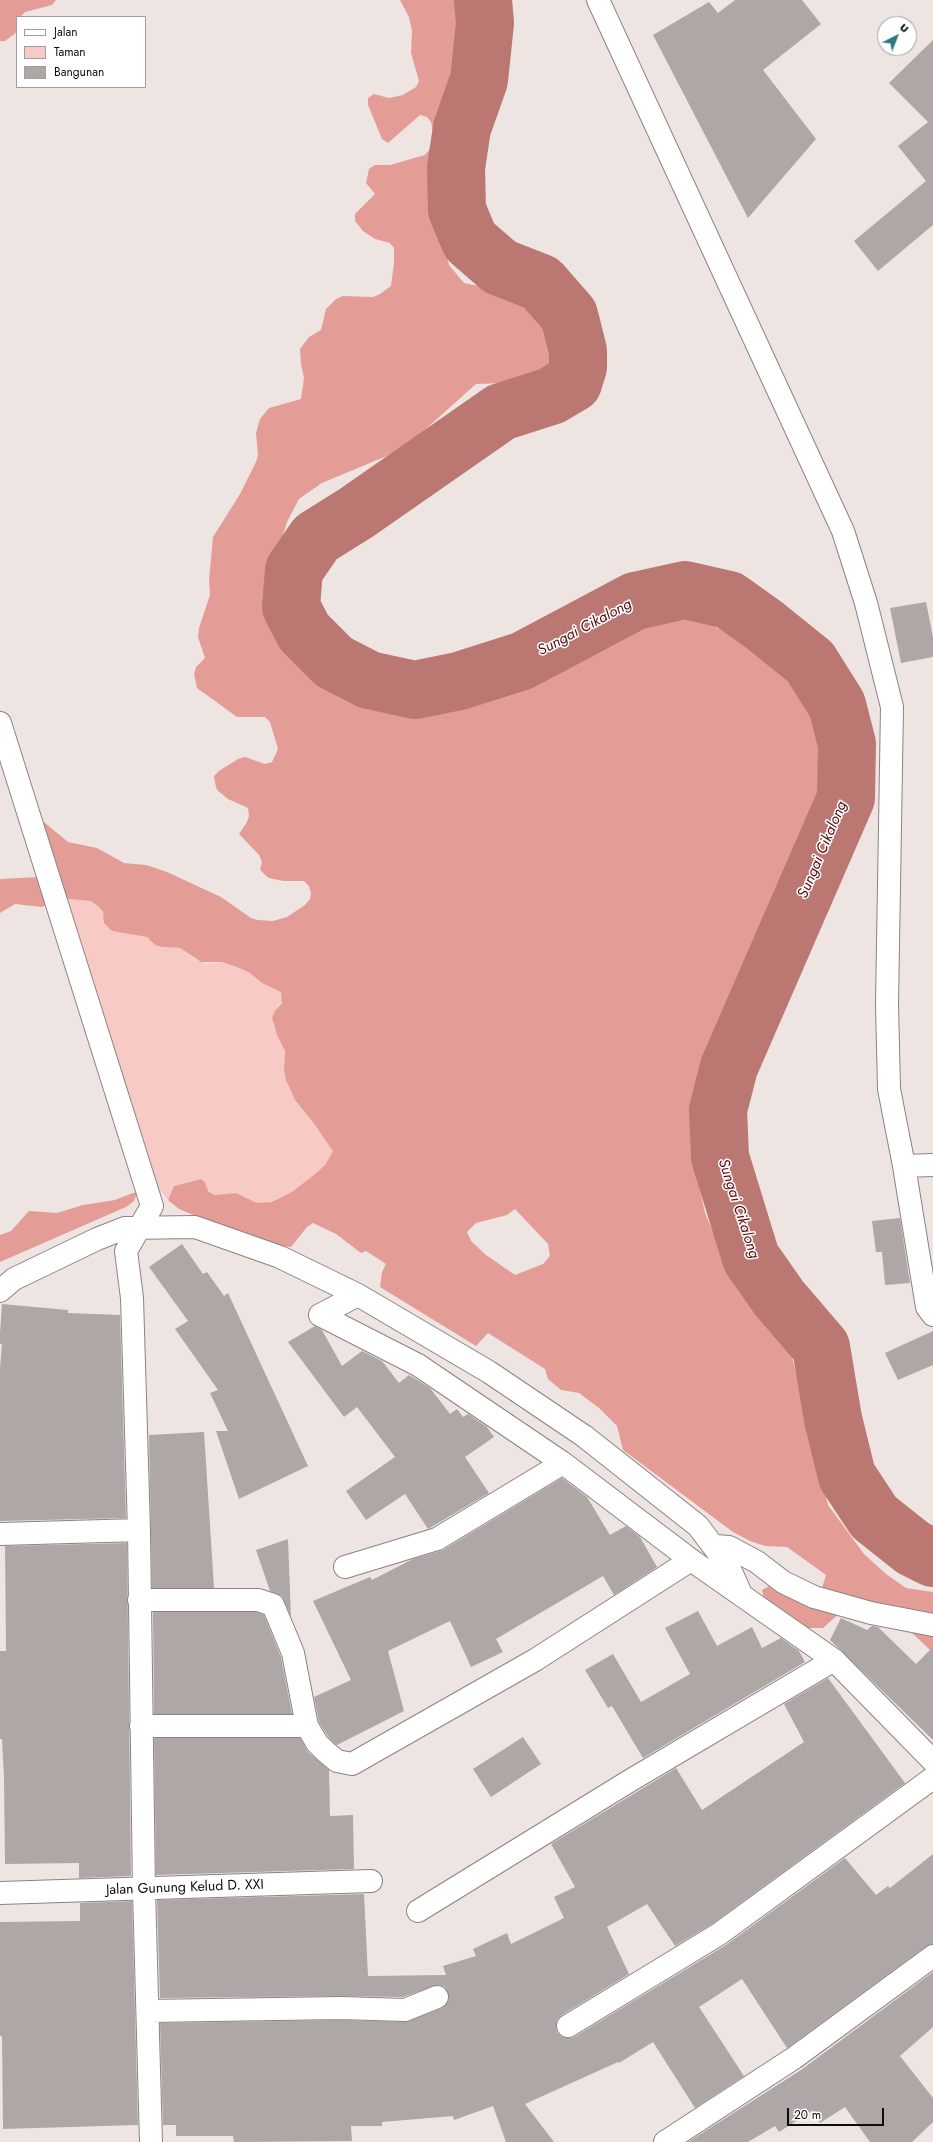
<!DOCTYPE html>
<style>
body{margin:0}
#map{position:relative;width:933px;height:2142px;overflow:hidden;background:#eee5e3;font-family:Jost,sans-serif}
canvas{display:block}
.legend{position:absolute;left:16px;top:16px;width:130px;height:72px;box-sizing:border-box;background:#fff;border:1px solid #9f9d9d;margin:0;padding:5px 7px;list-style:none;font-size:12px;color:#0e0b0b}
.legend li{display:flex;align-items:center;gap:8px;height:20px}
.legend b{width:20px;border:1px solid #9f9d9d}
.north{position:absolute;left:877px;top:16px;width:40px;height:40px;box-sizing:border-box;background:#fff;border:1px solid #9f9d9d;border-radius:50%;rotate:42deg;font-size:11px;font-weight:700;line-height:16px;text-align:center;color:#0e0b0b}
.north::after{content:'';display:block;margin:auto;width:14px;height:18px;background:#2f7880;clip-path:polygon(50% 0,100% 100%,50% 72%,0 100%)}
.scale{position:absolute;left:787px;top:2108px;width:97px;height:18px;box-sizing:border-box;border:2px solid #0e0b0b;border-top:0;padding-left:5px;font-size:12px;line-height:14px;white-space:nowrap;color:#0e0b0b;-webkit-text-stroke:3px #fff;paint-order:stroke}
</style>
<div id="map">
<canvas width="933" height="2142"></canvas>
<ul class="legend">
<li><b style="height:5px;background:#fff"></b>Jalan</li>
<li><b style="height:11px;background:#f7cac5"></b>Taman</li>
<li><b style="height:11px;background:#afa7a6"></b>Bangunan</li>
</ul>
<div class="north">U</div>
<div class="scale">20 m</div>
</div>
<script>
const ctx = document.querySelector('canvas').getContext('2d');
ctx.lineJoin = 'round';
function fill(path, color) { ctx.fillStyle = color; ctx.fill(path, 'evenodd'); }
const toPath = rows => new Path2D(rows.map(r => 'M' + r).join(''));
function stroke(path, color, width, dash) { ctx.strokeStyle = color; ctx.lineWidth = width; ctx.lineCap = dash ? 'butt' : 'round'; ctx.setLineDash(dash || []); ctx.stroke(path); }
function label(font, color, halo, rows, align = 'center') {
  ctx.font = font + ' Jost,sans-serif'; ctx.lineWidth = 3; ctx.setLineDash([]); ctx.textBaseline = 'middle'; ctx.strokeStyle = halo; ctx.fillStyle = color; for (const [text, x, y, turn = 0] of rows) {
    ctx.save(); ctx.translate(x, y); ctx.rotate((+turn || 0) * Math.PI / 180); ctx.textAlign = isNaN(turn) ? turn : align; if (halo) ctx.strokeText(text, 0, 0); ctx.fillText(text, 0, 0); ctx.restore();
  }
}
fill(toPath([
 [63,894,69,899,91,901,99,907,112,931,147,937,155,945,162,947,180,948,194,959,208,964,222,962,237,967,250,973,262,983,281,992,283,1000,275,1011,273,1025,285,1051,284,1069,295,1100,333,1150,325,1165,315,1174,292,1192,264,1204,257,1203,236,1193,214,1195,208,1191,205,1182,200,1179,174,1186,168,1200,158,1187]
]), '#f7cac5');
fill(toPath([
 [0,0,56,0,52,5,25,12,20,17,17,17,17,32,5,41,0,41],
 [400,0,473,0,476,17,473,36,451,120,448,143,439,163,443,187,442,231,449,265,464,283,484,287,499,284,515,287,531,297,539,304,551,323,563,349,567,368,558,384,537,387,508,383,476,384,419,435,389,455,322,483,299,499,287,522,280,545,278,566,279,592,283,610,302,648,318,672,358,695,408,699,454,693,526,671,579,651,651,611,684,612,708,623,747,643,789,678,815,711,832,749,830,793,821,829,797,877,793,899,757,955,727,1017,716,1052,695,1102,692,1153,705,1213,719,1246,735,1274,744,1285,771,1309,788,1343,796,1372,812,1397,820,1426,822,1481,828,1505,864,1554,886,1574,906,1588,933,1592,933,1656,930,1650,908,1629,853,1601,823,1628,801,1628,765,1603,762,1590,771,1585,817,1604,826,1575,787,1547,765,1546,750,1541,733,1532,623,1450,617,1426,599,1408,579,1393,561,1390,548,1379,545,1369,488,1333,476,1346,380,1287,382,1272,386,1264,366,1251,361,1253,336,1234,313,1223,307,1227,291,1247,282,1246,191,1214,179,1209,168,1200,174,1186,201,1179,205,1182,208,1191,214,1195,236,1193,257,1203,271,1202,292,1192,315,1174,325,1165,333,1151,314,1124,295,1100,286,1080,284,1069,285,1051,277,1035,272,1018,275,1011,282,1003,281,992,262,983,250,973,237,967,222,962,201,962,180,948,162,947,155,945,147,937,112,931,104,923,103,912,99,907,91,901,69,899,63,894,39,818,68,842,97,848,124,863,146,865,167,872,221,897,251,918,258,920,273,921,287,917,305,905,310,899,311,893,309,886,304,881,283,881,269,878,264,874,260,869,262,862,259,855,239,834,247,822,249,816,248,808,228,799,217,790,215,783,214,776,219,771,238,759,245,757,265,764,272,762,278,749,270,722,265,717,237,717,197,688,194,674,196,667,205,658,198,637,199,628,210,595,209,580,213,537,240,494,256,462,258,455,256,433,260,419,269,408,301,399,304,378,301,364,300,349,309,337,321,330,326,309,336,299,343,296,373,297,380,294,391,286,394,263,394,248,390,243,375,239,363,231,355,221,355,214,375,194,366,183,369,169,375,165,390,165,425,155,434,144,434,137,431,122,427,117,420,115,388,143,382,139,368,105,368,98,374,94,389,98,403,95,416,87,419,81,411,53,412,31,409,17],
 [515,1209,548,1244,550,1256,543,1264,515,1275,486,1255,471,1241,467,1232,476,1223,507,1215],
 [39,877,48,904,42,907,15,904,0,913,0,879],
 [133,1193,137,1193,134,1201,126,1207,0,1262,0,1235,11,1231,29,1211,57,1213,83,1205,115,1200]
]), '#e39d96');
stroke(toPath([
 [483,0,485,23,479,80,462,128,456,168,457,210,470,241,500,267,541,283,569,315,578,351,578,367,573,383,551,396,501,412,356,513,316,538,294,570,291,607,304,632,334,662,369,680,415,690,459,681,522,661,635,601,685,590,729,600,764,625,810,662,837,705,847,744,846,798,729,1067,718,1110,720,1157,751,1258,779,1298,821,1347,833,1419,847,1476,874,1517,913,1548,933,1558]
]), '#bb7872', 58);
fill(toPath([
 [735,0,802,0,821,24,763,70,816,139,748,218,653,35,709,2,718,13],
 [933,40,933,225,878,271,854,241,926,181,898,146,928,122,889,83],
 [926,602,933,637,933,657,901,663,890,608],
 [900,1218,910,1283,885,1285,882,1252,876,1252,872,1221],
 [182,1244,203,1274,207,1272,224,1296,228,1293,308,1466,239,1499,216,1431,228,1431,210,1393,218,1390,175,1329,188,1321,149,1267],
 [2,1304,68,1310,68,1313,120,1315,126,1518,0,1521,0,1368,2,1344,0,1344,0,1333],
 [315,1326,322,1330,342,1366,362,1351,382,1361,399,1383,409,1375,430,1388,450,1414,457,1409,463,1417,468,1414,487,1427,494,1437,465,1457,489,1493,428,1529,405,1494,366,1520,346,1491,395,1457,357,1407,344,1417,288,1342],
 [933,1331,933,1365,898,1380,885,1353],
 [204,1432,214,1588,152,1588,149,1435],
 [562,1478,587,1497,610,1535,626,1526,640,1537,657,1567,614,1595,603,1576,496,1639,503,1652,471,1667,450,1621,388,1651,404,1711,337,1745,334,1743,327,1735,319,1722,314,1697,351,1680,313,1601,370,1577,372,1580,413,1559,443,1550],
 [288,1539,291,1617,282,1596,270,1591,256,1550],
 [127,1543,131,1876,79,1878,79,1863,5,1864,4,1778,2,1739,0,1739,0,1651,6,1651,5,1546],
 [698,1611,717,1646,752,1627,762,1648,781,1638,799,1651,805,1662,643,1758,612,1706,608,1708,585,1670,613,1654,641,1702,690,1674,665,1628],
 [153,1612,256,1612,264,1615,281,1657,292,1714,154,1714],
 [841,1618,867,1630,872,1626,878,1627,916,1664,933,1647,933,1740,830,1640],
 [828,1678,905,1783,712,1924,675,1946,647,1904,607,1927,629,1974,562,2015,557,2020,556,2026,557,2032,562,2037,568,2038,574,2037,726,1945,845,1858,876,1895,888,1886,890,1888,933,1854,933,1944,926,1946,787,2048,742,1979,699,2007,744,2076,695,2108,653,2042,619,2063,618,2062,525,2104,554,2142,506,2142,493,2106,454,2120,453,2116,382,2122,382,2126,351,2126,352,2141,234,2142,233,2136,176,2136,176,2125,163,2125,160,2023,341,2020,405,2022,442,2008,447,2004,449,1998,445,1987,438,1985,403,1997,341,1996,160,1998,157,1900,364,1894,368,1976,446,1975,443,1966,476,1956,473,1949,507,1933,511,1944,564,1918,554,1897,575,1887,551,1844,676,1768,702,1810,804,1742,784,1704],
 [523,1737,541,1764,491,1797,473,1769],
 [154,1738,300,1738,308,1752,329,1770,330,1816,353,1815,354,1869,156,1875],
 [132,1901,138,2125,3,2129,2,2036,0,2036,0,1922,80,1921,80,1903],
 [933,1972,933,2027,900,2056,933,2098,933,2122,912,2142,870,2142,845,2107,820,2123,812,2111,779,2132,775,2126,748,2142,688,2142,801,2070]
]), '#afa7a6');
const minor = toPath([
 [598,0,843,531,866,603,892,707,887,1004,889,1089,904,1166,927,1307,933,1315],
 [0,723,152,1206,126,1251,132,1298,139,1530,144,1890,151,2142],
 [904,1166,933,1165],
 [0,1291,14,1279,97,1239,125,1228,195,1227,280,1257,358,1295],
 [320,1315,418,1365,563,1463,691,1560,834,1660,933,1761],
 [320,1315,358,1295,489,1372,584,1436,698,1526,729,1567,741,1594],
 [0,1534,139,1530],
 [715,1546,729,1547,757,1562,783,1582,814,1597,871,1613,933,1625],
 [345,1567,437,1539,563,1463],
 [139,1600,258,1600,273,1605,293,1653,307,1726,317,1743,326,1752,337,1761,352,1764,535,1660,691,1560],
 [141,1726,307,1726],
 [0,1893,371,1881],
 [418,1911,631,1780,834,1660],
 [148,2011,341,2008,405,2010,437,1997],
 [568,2026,719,1934,933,1778],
 [665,2142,794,2058,933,1956]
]);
stroke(minor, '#8b8382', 24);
stroke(minor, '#fff', 22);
label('14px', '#0e0b0b', '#fff', [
 ["Jalan Gunung Kelud D. XXI",185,1888,-2]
]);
label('italic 15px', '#5c080c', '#fff', [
 ["Sungai Cikalong",585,628,-28],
 ["Sungai Cikalong",823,850,-67],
 ["Sungai Cikalong",738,1209,72]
]);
</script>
